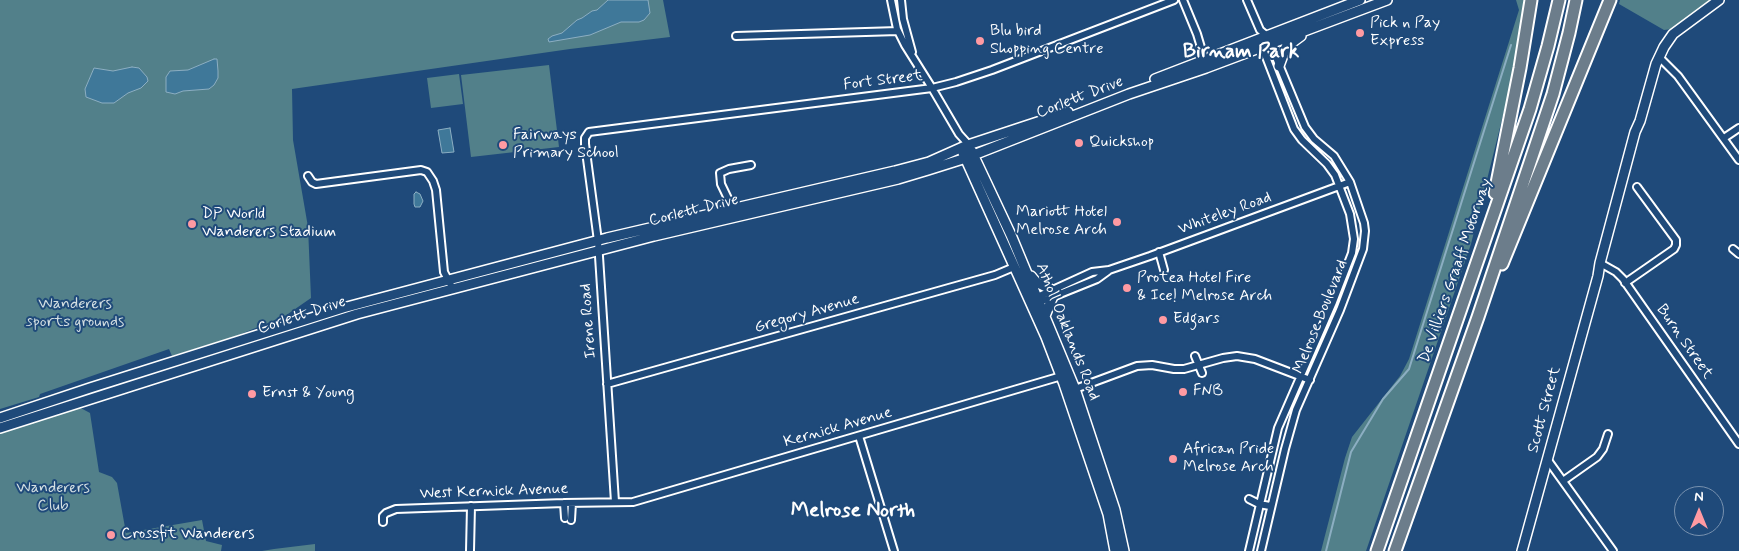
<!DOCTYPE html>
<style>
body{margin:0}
#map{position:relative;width:1739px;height:551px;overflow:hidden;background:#1f4a7a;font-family:Mynerve,sans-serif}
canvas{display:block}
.north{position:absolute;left:1674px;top:486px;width:50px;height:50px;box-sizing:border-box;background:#1f4a7a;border:1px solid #7992af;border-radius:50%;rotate:0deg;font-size:14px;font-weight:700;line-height:20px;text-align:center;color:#fff}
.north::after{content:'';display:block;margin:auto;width:18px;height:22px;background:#ff9aa2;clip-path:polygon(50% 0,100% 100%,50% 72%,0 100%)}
</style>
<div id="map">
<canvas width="1739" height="551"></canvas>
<div class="north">N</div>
</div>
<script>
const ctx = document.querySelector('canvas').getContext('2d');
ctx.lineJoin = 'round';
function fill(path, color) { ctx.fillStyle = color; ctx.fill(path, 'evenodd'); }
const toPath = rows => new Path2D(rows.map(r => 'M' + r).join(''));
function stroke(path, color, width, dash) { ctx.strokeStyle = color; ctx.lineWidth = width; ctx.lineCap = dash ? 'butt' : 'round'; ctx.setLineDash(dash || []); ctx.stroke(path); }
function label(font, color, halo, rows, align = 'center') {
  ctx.font = font + ' Mynerve,sans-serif'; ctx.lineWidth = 4; ctx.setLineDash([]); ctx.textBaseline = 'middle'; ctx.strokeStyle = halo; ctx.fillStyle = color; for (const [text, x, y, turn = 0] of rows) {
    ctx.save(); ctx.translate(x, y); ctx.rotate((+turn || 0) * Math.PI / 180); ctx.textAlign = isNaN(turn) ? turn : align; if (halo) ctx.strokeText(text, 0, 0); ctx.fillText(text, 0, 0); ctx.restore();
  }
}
fill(toPath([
 [0,0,663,0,670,37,570,49,292,89,293,140,308,227,311,298,285,316,236,336,172,356,169,349,40,394,39,397,0,409],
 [1516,0,1525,0,1518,55,1471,244,1366,551,1321,551,1345,458,1352,437,1400,376,1409,359,1519,10],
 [1620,0,1711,0,1673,29,1664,30,1619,4],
 [549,65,559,147,471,157,461,75],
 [459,74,463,104,431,108,427,78],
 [77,406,90,413,99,472,112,477,117,483,126,533,202,520,206,541,222,545,221,551,0,551,0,433],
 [315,544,315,551,262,551,274,549]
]), '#52808a');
const water = toPath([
 [608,0,648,0,650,13,644,20,639,22,621,22,590,35,549,42,548,39,552,36,562,33,577,20,582,18,592,11,597,10,608,0],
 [214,59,217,59,218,71,218,78,214,85,209,89,183,91,175,94,166,92,166,77,170,71,188,70,214,59],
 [132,67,139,68,147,77,148,81,141,88,128,93,114,103,102,103,86,97,85,89,94,68,113,71,132,67],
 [450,128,454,152,442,153,438,130,450,128],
 [416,192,420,194,423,201,420,207,415,207,414,204,414,194,416,192]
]);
fill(water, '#3f7899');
stroke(water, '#8caec2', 1);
stroke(toPath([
 [1326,551,1351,452,1383,399,1409,369,1511,45]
]), '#8caec2', 2);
const street = toPath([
 [891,0,897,29,905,45,932,88,959,134,969,145],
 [901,0,903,19,912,52],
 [1183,0,1197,34,1205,61],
 [1247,0,1260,30,1267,36,1270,43,1305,127,1314,139,1334,156,1350,182,1364,223,1365,231,1363,249,1340,310,1296,410,1285,449,1261,551],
 [736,36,898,31],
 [1659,57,1678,76,1739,160],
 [1724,138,1739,128],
 [308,176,312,182,316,184,421,170,427,172,433,181,436,190,444,272,453,289],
 [733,209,721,184,720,173,729,169,751,165],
 [1733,249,1739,254],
 [1159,252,1164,270],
 [1600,263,1616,272,1623,279,1739,444],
 [1625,283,1674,249,1676,245,1676,240,1637,187],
 [1035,298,1092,272,1109,270,1150,256,1350,182],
 [1035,304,1097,279,1108,271],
 [1195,356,1202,373],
 [607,384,995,275,1014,267],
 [1075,389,1137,366,1152,365,1174,369,1184,369,1223,358,1237,356,1255,359,1310,380],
 [859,436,894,551],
 [1547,459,1613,551],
 [1563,481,1597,457,1603,449,1608,434],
 [1249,499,1259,504,1270,506],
 [615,502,598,241,585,144,585,138,589,132,932,88,956,82,992,70,1174,0],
 [564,503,565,518],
 [571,520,572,503],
 [383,522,383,516,386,513,396,509,564,503,633,502,1065,375],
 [470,551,471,506],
 [1249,551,1278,428,1333,302,1352,253,1354,239,1350,214,1335,175,1327,164,1302,140,1294,129,1261,44]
]);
const secondary = toPath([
 [1279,66,1286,47,1301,36],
 [1155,79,1360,0],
 [971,150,1011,235,1075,389,1115,510,1124,551],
 [963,153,1046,337,1064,384,1108,514,1115,551],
 [1031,276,1036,282,1052,290],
 [1045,316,1053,296],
 [0,418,90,388,343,308,607,238,895,171,929,162,965,146,1068,112],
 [0,428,357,314,654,236,898,179,928,170,966,158,1129,94,1206,68,1387,0],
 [1522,551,1598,276,1600,263,1635,132,1640,121,1656,64,1664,47,1673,34,1719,0]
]);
const highway = toPath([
 [1495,193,1520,68,1531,0],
 [1502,264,1610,0],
 [1377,551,1530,109,1548,46,1559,0],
 [1395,551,1478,317,1553,94,1569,33,1576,0]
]);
stroke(street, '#fff', 10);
stroke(secondary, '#fff', 12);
stroke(highway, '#fff', 15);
stroke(street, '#1f4a7a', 6);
stroke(secondary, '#1f4a7a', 9);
stroke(highway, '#6c7d8b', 11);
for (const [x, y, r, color] of [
 [1360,33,5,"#ff9aa2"],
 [980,41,5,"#ff9aa2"],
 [1079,143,5,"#ff9aa2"],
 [503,145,5,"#ff9aa2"],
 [1117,222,5,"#ff9aa2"],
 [192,224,5,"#ff9aa2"],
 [1127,288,5,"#ff9aa2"],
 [1163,320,5,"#ff9aa2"],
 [1183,392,5,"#ff9aa2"],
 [252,394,5,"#ff9aa2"],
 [1173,459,5,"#ff9aa2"],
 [111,535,5,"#ff9aa2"]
]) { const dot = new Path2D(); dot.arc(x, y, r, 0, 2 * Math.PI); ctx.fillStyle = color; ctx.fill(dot); stroke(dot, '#1f4a7a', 2); }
label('16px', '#fff', '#1f4a7a', [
 ["Pick n Pay",1370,24],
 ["Express",1370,42],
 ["Blu bird",990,32],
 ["Shopping Centre",990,50],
 ["Fairways",513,136],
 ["Primary School",513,154],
 ["Quickshop",1089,143],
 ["Mariott Hotel",1107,213,"right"],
 ["Melrose Arch",1107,231,"right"],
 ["DP World",202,215],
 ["Wanderers Stadium",202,233],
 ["Protea Hotel Fire",1137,279],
 ["& Ice! Melrose Arch",1137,297],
 ["Edgars",1173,320],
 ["FNB",1193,392],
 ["Ernst & Young",262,394],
 ["African Pride",1183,450],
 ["Melrose Arch",1183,468],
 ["Crossfit Wanderers",121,535]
], 'left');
label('16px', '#fff', '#1f4a7a', [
 ["Fort Street",883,81,-7],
 ["Corlett Drive",1080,98,-21],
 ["Corlett Drive",694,211,-14],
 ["Whiteley Road",1225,214,-20],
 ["De Villiers Graaff Motorway",1456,271,-71],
 ["Gregory Avenue",807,314,-16],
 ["Corlett Drive",302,316,-18],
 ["Melrose Boulevard",1321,317,-68],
 ["Irene Road",589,321,-94],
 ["Atholl Oaklands Road",1067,332,68],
 ["Burn Street",1684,342,55],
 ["Scott Street",1545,410,-75],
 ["Kernick Avenue",838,428,-16],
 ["West Kernick Avenue",494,492,-2]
]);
label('16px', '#d4dfe2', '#1f4a7a', [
 ["Wanderers",75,305],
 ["sports grounds",75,323],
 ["Wanderers",53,489],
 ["Club",53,507]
]);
label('bold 21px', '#fff', '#1f4a7a', [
 ["Birnam Park",1241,53],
 ["Melrose North",853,512]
]);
</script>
